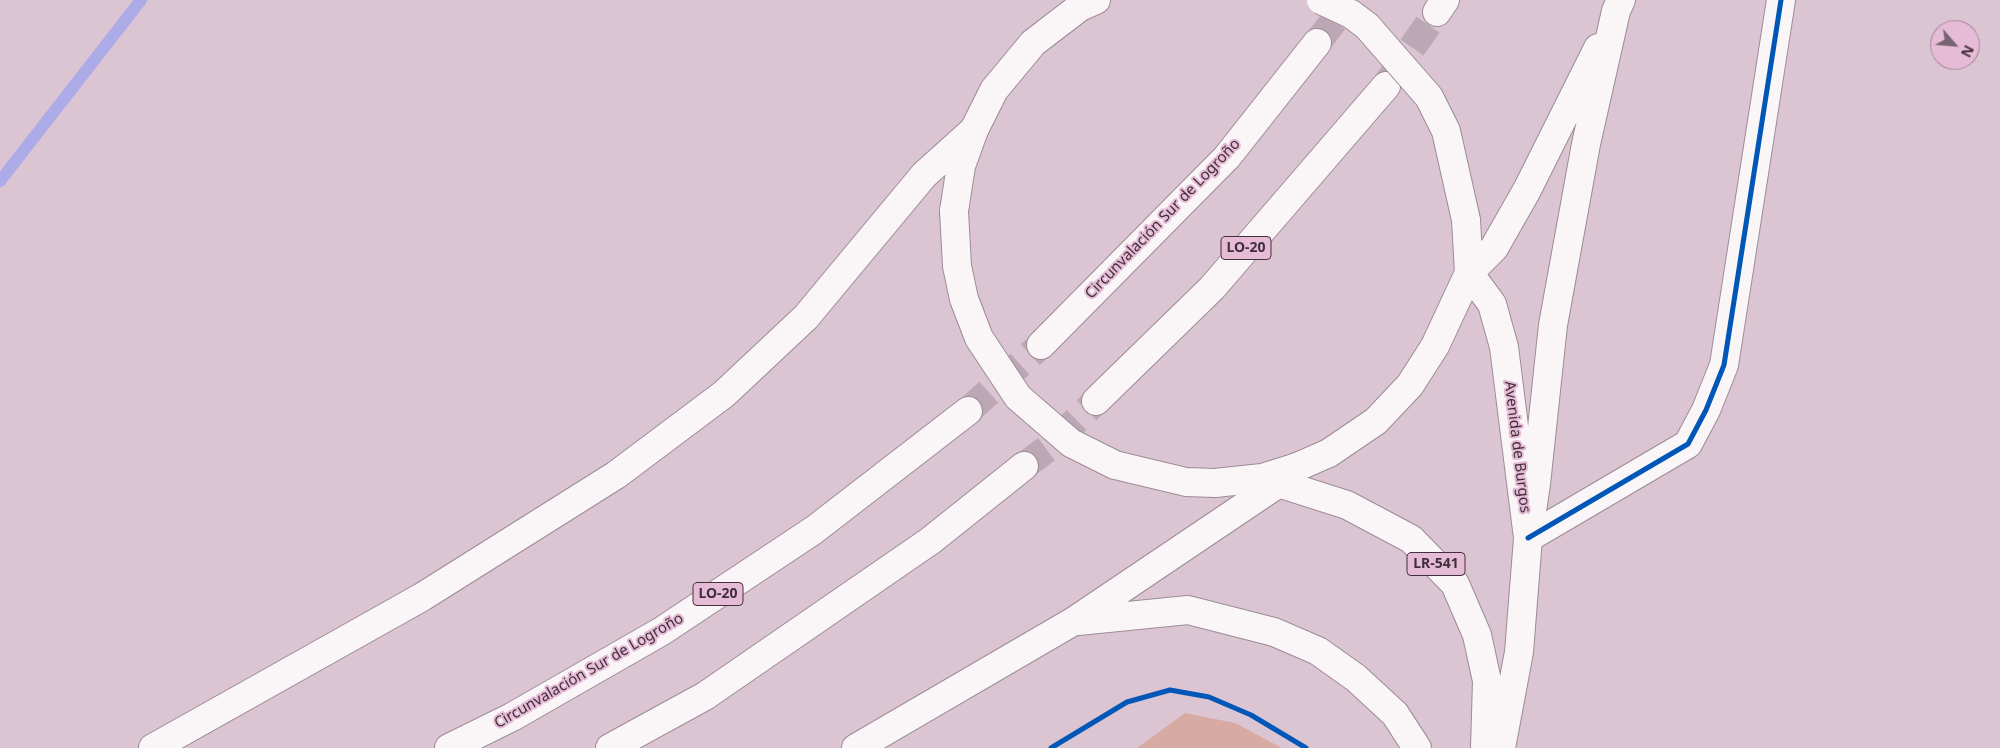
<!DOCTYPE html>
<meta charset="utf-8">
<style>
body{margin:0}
#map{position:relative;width:2000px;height:748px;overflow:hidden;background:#dbc5d3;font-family:"Noto Sans",sans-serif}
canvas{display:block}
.north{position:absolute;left:1930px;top:20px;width:50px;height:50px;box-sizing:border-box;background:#e5bbd6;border:1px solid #a38398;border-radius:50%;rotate:117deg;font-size:14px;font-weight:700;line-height:20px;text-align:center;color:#41303b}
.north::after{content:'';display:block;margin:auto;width:18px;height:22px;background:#776470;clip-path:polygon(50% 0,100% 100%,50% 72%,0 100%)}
</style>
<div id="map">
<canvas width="2000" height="748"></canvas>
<div class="north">N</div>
</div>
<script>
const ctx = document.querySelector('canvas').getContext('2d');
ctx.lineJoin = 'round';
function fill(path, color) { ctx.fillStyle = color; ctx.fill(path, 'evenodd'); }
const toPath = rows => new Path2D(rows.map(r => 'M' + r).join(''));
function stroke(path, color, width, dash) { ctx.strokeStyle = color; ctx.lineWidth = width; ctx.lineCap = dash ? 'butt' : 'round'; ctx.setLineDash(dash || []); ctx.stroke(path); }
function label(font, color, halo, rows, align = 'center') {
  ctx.font = font + ' "Noto Sans",sans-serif'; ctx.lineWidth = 4; ctx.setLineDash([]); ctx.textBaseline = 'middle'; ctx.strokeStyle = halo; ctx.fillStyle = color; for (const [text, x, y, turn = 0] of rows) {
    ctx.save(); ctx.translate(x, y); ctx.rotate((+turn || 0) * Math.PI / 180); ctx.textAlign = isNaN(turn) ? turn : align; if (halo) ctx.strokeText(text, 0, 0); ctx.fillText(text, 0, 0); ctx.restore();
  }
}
fill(toPath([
 [1185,713,1235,723,1282,748,1137,748]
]), '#d7aaa4');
stroke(toPath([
 [0,181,141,0]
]), '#adaae8', 12);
stroke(toPath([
 [1317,43,1350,0],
 [1388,82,1437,12],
 [968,411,1041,345],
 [1024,466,1048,448,1096,401]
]), '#bca7b5', 28, [28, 14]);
const minor = toPath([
 [1528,538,1688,444,1706,410,1724,365,1781,0]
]);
const primary = toPath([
 [954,211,961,166,974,130,994,90,1033,43,1080,7,1096,0],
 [1469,273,1492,304,1504,347,1528,538,1519,652,1501,748],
 [1262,478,1347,505,1411,539,1455,584,1477,635,1487,681,1485,748],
 [1215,483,1262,478,1297,467,1329,453,1376,421,1410,385,1435,346,1469,273,1466,220]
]);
const motorway = toPath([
 [1437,12,1445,0],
 [1469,273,1494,248,1527,190,1598,48],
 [1041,345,1227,157,1317,43],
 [1096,401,1212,288,1386,86],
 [1528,538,1536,484,1553,325,1586,144,1616,11,1621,0],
 [1078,621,1188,610,1274,632,1318,651,1356,678,1395,714,1417,748],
 [153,748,422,597,616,475,724,394,806,317,924,175,974,130],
 [449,748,512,717,662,631,814,530,968,411],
 [610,748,705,696,930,541,1024,466],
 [856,748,1074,621,1279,483,1297,467]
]);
stroke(minor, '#9c8b96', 30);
stroke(primary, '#9c8b96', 30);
stroke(motorway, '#9c8b96', 30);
stroke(toPath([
 [1051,748,1127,702,1170,690,1209,697,1251,715,1306,748]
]), '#d1cacf', 3, [4, 2.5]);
stroke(minor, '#faf6f8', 28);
stroke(primary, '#faf6f8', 28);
stroke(motorway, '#faf6f8', 28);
const primaryBridge = toPath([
 [1321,0,1351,14,1367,26,1429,97,1446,131,1466,220],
 [954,211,957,266,964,299,979,338,1018,397,1071,443,1115,465,1186,482,1215,483]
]);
stroke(primaryBridge, '#9c8b96', 30, []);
stroke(primaryBridge, '#faf6f8', 28);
stroke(toPath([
 [1528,538,1688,444,1706,410,1724,365,1781,0],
 [1051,748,1127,702,1170,690,1209,697,1251,715,1306,748]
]), '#0057b8', 5);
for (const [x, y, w] of [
 [1246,248,50],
 [1436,564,58],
 [718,594,50]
]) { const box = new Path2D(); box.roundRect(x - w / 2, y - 11.5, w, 23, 4); ctx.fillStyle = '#e5bbd6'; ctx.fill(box); stroke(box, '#41303b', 1); }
label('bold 14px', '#41303b', null, [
 ["LO-20",1246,248],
 ["LR-541",1436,564],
 ["LO-20",718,594]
]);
label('15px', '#41303b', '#e5bbd6', [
 ["Circunvalación Sur de Logroño",1163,219,-46],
 ["Avenida de Burgos",1517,447,83],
 ["Circunvalación Sur de Logroño",589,671,-30]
]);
</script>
